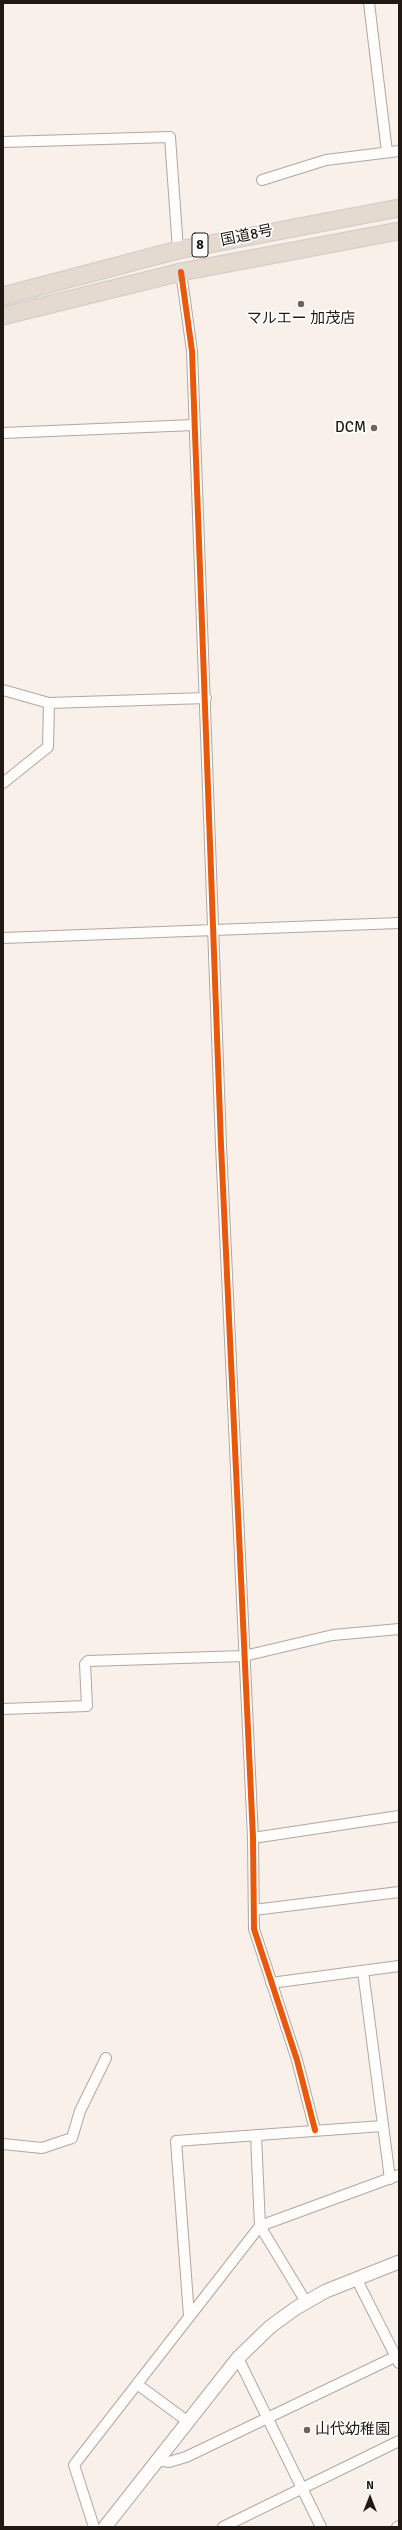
<!DOCTYPE html>
<meta charset="utf-8">
<style>
body{margin:0}
#map{position:relative;width:402px;height:2530px;overflow:hidden;background:#f8f0e9;font-family:Signika,sans-serif}
canvas{display:block}
.frame{position:absolute;inset:0;border:4px solid #1f1813;pointer-events:none}
.north{position:absolute;left:350px;top:2478px;width:40px;height:40px;-webkit-text-stroke:3px #fff;paint-order:stroke;rotate:0deg;font-size:11px;font-weight:700;line-height:16px;text-align:center;color:#1f1813}
.north::after{content:'';display:block;margin:auto;width:14px;height:18px;background:#1f1813;clip-path:polygon(50% 0,100% 100%,50% 72%,0 100%)}
</style>
<div id="map">
<canvas width="402" height="2530"></canvas>
<div class="frame"></div>
<div class="north">N</div>
</div>
<script>
const ctx = document.querySelector('canvas').getContext('2d');
ctx.lineJoin = 'round';
const toPath = rows => new Path2D(rows.map(r => 'M' + r).join(''));
function stroke(path, color, width, dash) { ctx.strokeStyle = color; ctx.lineWidth = width; ctx.lineCap = dash ? 'butt' : 'round'; ctx.setLineDash(dash || []); ctx.stroke(path); }
function label(font, color, halo, rows, align = 'center') {
  ctx.font = font + ' Signika,"Noto Sans JP",sans-serif'; ctx.lineWidth = 3.5; ctx.setLineDash([]); ctx.textBaseline = 'middle'; ctx.strokeStyle = halo; ctx.fillStyle = color; for (const [text, x, y, turn = 0] of rows) {
    ctx.save(); ctx.translate(x, y); ctx.rotate((+turn || 0) * Math.PI / 180); ctx.textAlign = isNaN(turn) ? turn : align; if (halo) ctx.strokeText(text, 0, 0); ctx.fillText(text, 0, 0); ctx.restore();
  }
}
const minor = toPath([
 [369,3,387,152],
 [3,142,170,137,178,250],
 [262,180,326,160,399,151],
 [181,272,192,351,221,1145,253,1838,254,1929,297,2060,315,2130],
 [3,433,194,425],
 [3,690,49,703,206,698],
 [3,783,48,747,49,703],
 [3,938,399,923],
 [3,1709,87,1706,85,1664,88,1661,244,1656,333,1635,399,1629],
 [253,1838,399,1816],
 [254,1910,399,1892],
 [363,1971,390,2179],
 [271,1983,399,1966],
 [256,2135,260,2226,306,2302],
 [3,2144,42,2148,72,2138,80,2111,106,2058],
 [356,2278,399,2363],
 [189,2316,176,2141,382,2126],
 [238,2358,321,2527],
 [137,2384,187,2421],
 [158,2460,169,2462,186,2457,399,2355],
 [94,2527,74,2465,260,2226,399,2175],
 [223,2527,399,2441],
 [397,2527,399,2526]
]);
const tertiary = toPath([
 [105,2527,238,2358,270,2327,296,2308,326,2291,399,2262]
]);
const trunk = toPath([
 [3,296,178,250,399,208],
 [3,316,181,272,399,231]
]);
stroke(minor, '#afa8a2', 12);
stroke(tertiary, '#afa8a2', 15);
stroke(trunk, '#d0cbc8', 19);
stroke(minor, '#fefdfc', 10);
stroke(tertiary, '#fefdfc', 13);
stroke(trunk, '#e4dad0', 17);
stroke(toPath([
 [181,272,192,351,221,1145,253,1838,254,1929,297,2060,315,2130]
]), '#e8590c', 6);
for (const [x, y, r, color] of [
 [301,304,4,"#6b645e"],
 [374,428,4,"#6b645e"],
 [307,2430,4,"#6b645e"]
]) { const dot = new Path2D(); dot.arc(x, y, r, 0, 2 * Math.PI); ctx.fillStyle = color; ctx.fill(dot); stroke(dot, '#fff', 1.5); }
for (const [x, y, w] of [
 [200,245,16]
]) { const box = new Path2D(); box.roundRect(x - w / 2, y - 12, w, 24, 3); ctx.fillStyle = '#fff'; ctx.fill(box); stroke(box, '#1f1813', 1); }
label('bold 14px', '#1f1813', null, [
 ["8",200,245]
]);
label('15px', '#1f1813', '#fff', [
 ["国道8号",247,236,-12]
]);
label('15px', '#1f1813', '#fff', [
 ["マルエー 加茂店",301,319],
 ["DCM",366,428,"right"],
 ["山代幼稚園",315,2430,"left"]
]);
</script>
